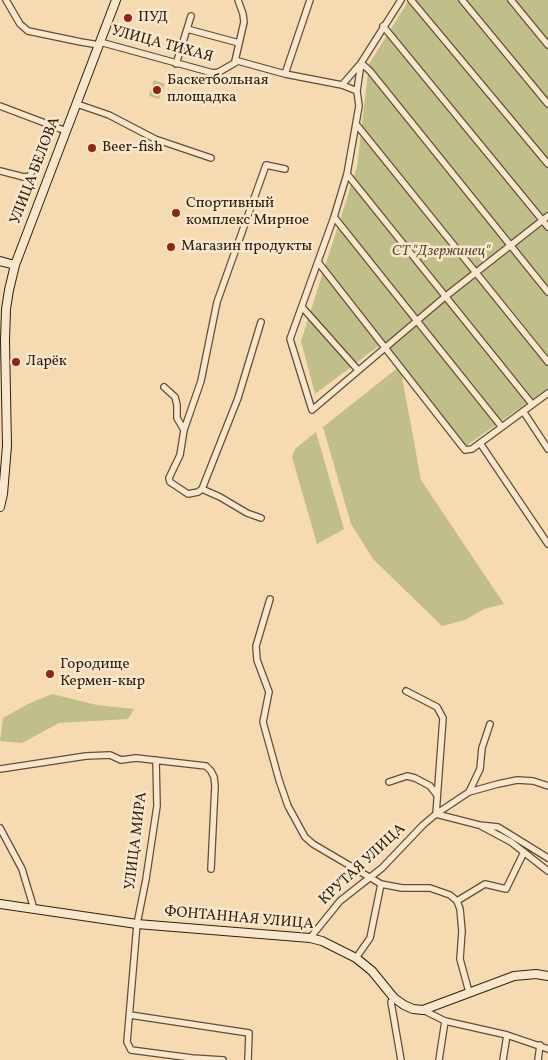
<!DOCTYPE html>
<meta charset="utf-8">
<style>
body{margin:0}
canvas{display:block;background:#f5dab2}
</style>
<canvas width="548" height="1060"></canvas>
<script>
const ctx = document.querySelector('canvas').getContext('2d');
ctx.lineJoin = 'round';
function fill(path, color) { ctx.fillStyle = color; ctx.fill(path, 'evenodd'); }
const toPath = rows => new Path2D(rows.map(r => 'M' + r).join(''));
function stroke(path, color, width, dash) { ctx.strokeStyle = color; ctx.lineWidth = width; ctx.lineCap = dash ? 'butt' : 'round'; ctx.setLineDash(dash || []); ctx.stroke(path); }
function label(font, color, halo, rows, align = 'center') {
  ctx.font = font + ' Vollkorn,serif'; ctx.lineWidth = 5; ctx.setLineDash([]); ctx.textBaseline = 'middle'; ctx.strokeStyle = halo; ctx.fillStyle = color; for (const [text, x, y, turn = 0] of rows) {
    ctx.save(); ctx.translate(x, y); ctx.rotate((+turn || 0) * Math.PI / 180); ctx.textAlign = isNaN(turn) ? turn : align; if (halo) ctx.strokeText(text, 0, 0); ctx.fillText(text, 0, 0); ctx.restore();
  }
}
fill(toPath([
 [409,0,548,0,548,388,466,446,384,342,315,394,301,341,357,167,369,64],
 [154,80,165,84,159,99,149,96],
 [400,366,421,480,504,604,484,609,465,620,442,626,373,559,351,524,323,427],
 [316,432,344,529,317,544,292,457,295,449],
 [52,694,97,705,134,709,128,719,59,723,22,743,0,741,3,718,28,704]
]), '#c0be89');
const street = toPath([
 [6,0,20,24,28,31,81,42,99,45],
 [411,0,548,164],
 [462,0,548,104],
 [511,0,548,45],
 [383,26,548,227],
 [187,29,191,16],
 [100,42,213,73,219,72,238,61,285,74,342,85,357,91,359,106,347,174,334,217,290,339,312,410,446,296,548,216],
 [235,61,244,22,243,14,238,0],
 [176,64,187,29,239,43],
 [285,74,310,0],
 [342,85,361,63,401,0],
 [357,91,361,63,370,71,548,292],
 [77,104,109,115,155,139,211,158],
 [0,106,66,131],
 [356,124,548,362],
 [0,171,24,177,30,176,49,125],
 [347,174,532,404],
 [334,217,501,426],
 [318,262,465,450,472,449,548,393],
 [302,307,358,370],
 [164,387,175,397,177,405,177,418,184,430,180,455,169,478,170,482,188,494,198,492,202,489,220,497,247,513,261,518],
 [523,411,548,449],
 [184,430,201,381,217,302,266,165,285,169],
 [480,443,548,544],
 [202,489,238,398,261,322],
 [270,599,256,646,257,660,269,692,263,722,279,780,288,806,305,837,313,844,381,884,402,888,430,888,450,895,457,901,485,884,506,889,524,852],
 [406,691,437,707,443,718,436,814],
 [156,760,157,806,146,879,137,924,127,1042,131,1050,192,1058,223,1060],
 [0,769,86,756,110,755,121,760,136,758,206,766,211,771,214,777,215,786,211,869],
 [389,782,407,776,415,778,430,786,437,795],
 [469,792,480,769,482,748,490,724],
 [436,814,469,792,498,784,517,780,533,781,548,786],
 [481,826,511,842,548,871],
 [0,828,22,869,34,909],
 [457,901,460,909,462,931,460,959,469,992],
 [310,938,340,901,382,868,423,825,436,814,479,825,498,827,548,858],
 [356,958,370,938,381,884],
 [394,998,391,1002,401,1060],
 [423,1010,445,1021,507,1035,548,1049],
 [130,1015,249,1033,248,1060],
 [439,1060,445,1021],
 [503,1060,507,1035],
 [538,1060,540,1045]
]);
const secondary = toPath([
 [0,261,15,265],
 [0,507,3,494,7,446,5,341,6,309,9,290,15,265,116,0],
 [0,904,137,924,310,938,322,941,356,958,372,971,394,998,404,1005,413,1009,423,1010,514,976,536,974,548,976]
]);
stroke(street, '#614e38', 8);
stroke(secondary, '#302010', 10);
stroke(street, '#f8e7cd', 5.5);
stroke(secondary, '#f8e7cd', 8);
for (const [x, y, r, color] of [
 [128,18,5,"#8f2418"],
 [157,90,5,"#8f2418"],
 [92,148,5,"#8f2418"],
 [176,213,5,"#8f2418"],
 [171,247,5,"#8f2418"],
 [16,362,5,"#8f2418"],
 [50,674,5,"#8f2418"]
]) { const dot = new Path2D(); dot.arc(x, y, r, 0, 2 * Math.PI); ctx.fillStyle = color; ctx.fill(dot); stroke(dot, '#f8e7cd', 2); }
label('15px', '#302010', '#f8e7cd', [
 ["ПУД",138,18],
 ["Баскетбольная",167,81],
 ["площадка",167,98],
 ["Beer-fish",102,148],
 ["Спортивный",186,204],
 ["комплекс Мирное",186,221],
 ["Магазин продукты",181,247],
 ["Ларёк",26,362],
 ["Городище",60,665],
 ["Кермен-кыр",60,682]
], 'left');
label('15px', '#302010', '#f8e7cd', [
 ["УЛИЦА ТИХАЯ",162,45,15],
 ["УЛИЦА БЕЛОВА",36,171,-69],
 ["УЛИЦА МИРА",137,841,-83],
 ["КРУТАЯ УЛИЦА",363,865,-43],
 ["ФОНТАННАЯ УЛИЦА",239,919,5]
]);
label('italic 15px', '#5b4f34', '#f8e7cd', [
 ["СТ \"Дзержинец\"",441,252]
]);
</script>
